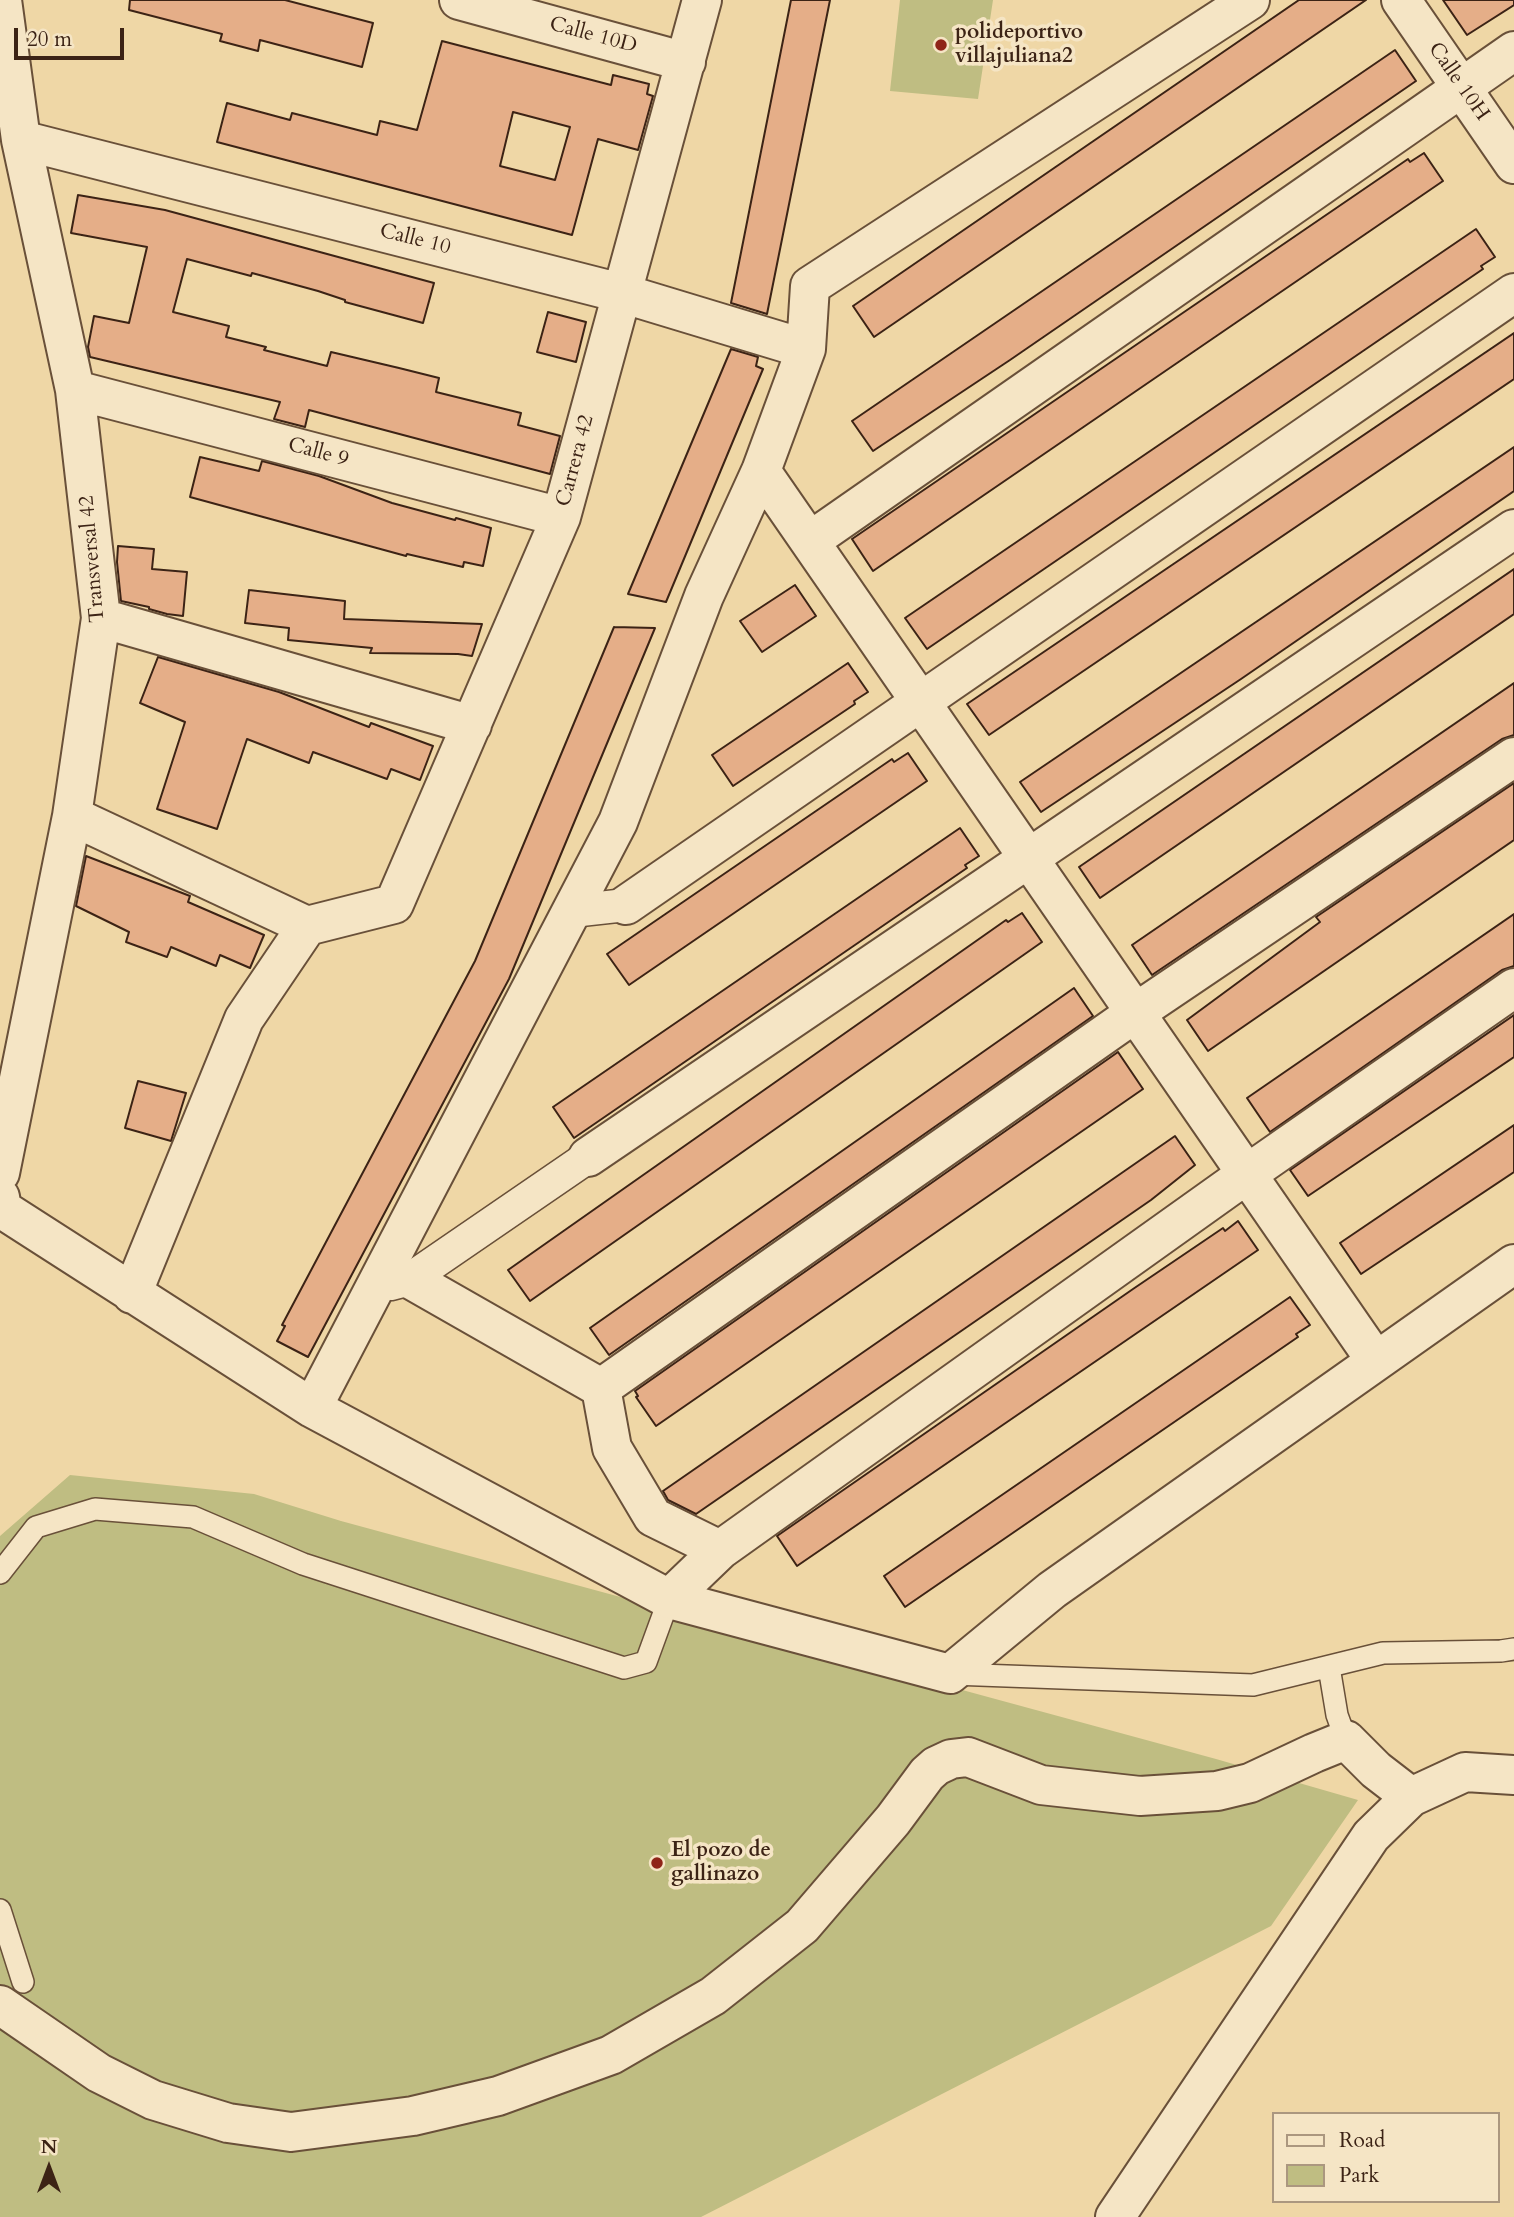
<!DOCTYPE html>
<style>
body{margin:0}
#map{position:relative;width:1514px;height:2217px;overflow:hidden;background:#efd7a6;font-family:Cardo,serif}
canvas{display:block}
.legend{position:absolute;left:1272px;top:2112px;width:228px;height:91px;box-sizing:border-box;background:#f5e5c5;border:2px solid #ab977f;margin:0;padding:9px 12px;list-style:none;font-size:21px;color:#3c2315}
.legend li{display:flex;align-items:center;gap:14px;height:35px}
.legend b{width:35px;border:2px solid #ab977f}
.north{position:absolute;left:14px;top:2133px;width:70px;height:70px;-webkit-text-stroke:5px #f5e5c5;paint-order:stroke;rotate:0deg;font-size:19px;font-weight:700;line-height:28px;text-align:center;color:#3c2315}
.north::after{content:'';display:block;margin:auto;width:24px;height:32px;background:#3c2315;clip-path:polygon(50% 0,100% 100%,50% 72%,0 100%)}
.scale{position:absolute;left:14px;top:28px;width:110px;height:32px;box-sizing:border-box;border:4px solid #3c2315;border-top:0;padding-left:9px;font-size:21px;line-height:24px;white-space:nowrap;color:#3c2315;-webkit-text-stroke:5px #f5e5c5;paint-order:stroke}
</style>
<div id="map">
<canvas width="1514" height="2217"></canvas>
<ul class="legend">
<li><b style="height:9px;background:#f5e5c5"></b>Road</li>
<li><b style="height:19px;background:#bfbd82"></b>Park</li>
</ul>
<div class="north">N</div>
<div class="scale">20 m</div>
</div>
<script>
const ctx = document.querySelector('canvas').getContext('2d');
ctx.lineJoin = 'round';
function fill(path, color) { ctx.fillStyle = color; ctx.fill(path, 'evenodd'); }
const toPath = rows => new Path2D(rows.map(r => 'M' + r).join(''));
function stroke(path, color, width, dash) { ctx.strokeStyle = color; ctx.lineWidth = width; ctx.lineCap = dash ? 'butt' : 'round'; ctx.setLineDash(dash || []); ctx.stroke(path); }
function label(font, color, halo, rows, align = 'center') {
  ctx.font = font + ' Cardo,serif'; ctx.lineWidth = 7; ctx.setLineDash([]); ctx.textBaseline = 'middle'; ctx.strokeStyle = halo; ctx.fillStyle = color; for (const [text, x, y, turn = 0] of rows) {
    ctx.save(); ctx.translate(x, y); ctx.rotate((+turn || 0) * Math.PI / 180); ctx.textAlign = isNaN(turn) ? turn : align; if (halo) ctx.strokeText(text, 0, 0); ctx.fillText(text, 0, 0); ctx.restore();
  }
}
fill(toPath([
 [900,0,993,0,978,99,890,91],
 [70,1475,254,1494,341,1521,1216,1759,1358,1800,1271,1926,701,2217,0,2217,0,1536]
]), '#bfbd82');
const building = toPath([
 [130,0,285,0,373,23,362,67,260,40,258,51,220,41,222,34,129,10,130,0],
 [791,0,830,0,767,314,731,303,791,0],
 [1299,0,1366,0,874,337,853,306,1299,0],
 [1443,0,1514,0,1514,5,1467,35,1443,0],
 [442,41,611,85,613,75,649,84,647,94,653,96,638,150,598,139,572,235,217,142,227,103,290,120,292,113,377,135,380,121,417,130,442,41],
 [513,112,570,127,555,180,500,166,513,112],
 [1395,50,1416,81,1010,360,873,451,852,421,1395,50],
 [1424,153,1443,181,873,571,852,539,1408,159,1410,162,1424,153],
 [78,195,165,210,434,283,423,323,345,302,345,300,318,291,252,273,251,276,187,259,173,312,229,326,226,337,266,347,264,350,327,366,331,352,399,368,439,378,436,392,521,413,518,425,560,436,550,474,309,410,305,427,274,419,280,402,90,357,88,347,94,316,129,323,147,247,71,233,78,195],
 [1476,229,1495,257,1481,266,1483,269,927,649,905,618,1476,229],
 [548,312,586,322,576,362,537,352,548,312],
 [1514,333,1514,379,989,735,967,704,1514,333],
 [731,349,758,357,756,366,763,369,666,602,628,594,731,349],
 [1514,447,1514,491,1241,679,1041,812,1020,782,1514,447],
 [200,457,259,471,262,461,319,476,392,503,455,520,456,518,491,528,483,566,464,562,463,567,407,554,406,556,190,497,200,457],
 [118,546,154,549,152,569,187,572,183,616,167,614,149,609,149,607,121,601,117,562,118,546],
 [1514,569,1514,614,1100,898,1079,867,1514,569],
 [795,585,816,616,762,652,740,621,795,585],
 [249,590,345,601,344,619,482,624,472,656,458,654,370,653,372,648,288,640,289,628,245,623,249,590],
 [614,627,655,628,509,979,308,1357,277,1341,285,1326,282,1325,475,961,614,627],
 [158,657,279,692,369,727,371,723,433,746,420,780,391,769,387,779,313,752,309,763,247,739,217,829,157,809,185,722,140,703,158,657],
 [848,663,868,692,854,701,855,704,733,786,712,755,848,663],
 [1514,683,1514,735,1502,739,1152,975,1132,945,1514,683],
 [908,753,927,781,629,985,607,954,892,759,894,762,908,753],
 [1514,783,1514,840,1208,1051,1187,1020,1320,922,1316,917,1514,783],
 [960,828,979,856,965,865,967,868,574,1138,553,1107,960,828],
 [86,856,190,896,188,902,264,935,250,968,220,955,216,966,171,947,167,957,126,942,129,932,76,906,86,856],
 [1022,913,1042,942,530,1301,508,1270,1006,920,1008,922,1022,913],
 [1514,914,1514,966,1502,970,1270,1132,1247,1098,1514,914],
 [1074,988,1093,1016,609,1355,590,1328,1074,988],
 [1514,1015,1514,1057,1308,1196,1290,1170,1514,1015],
 [1118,1052,1143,1089,656,1426,636,1397,638,1396,635,1391,1118,1052],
 [138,1081,186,1093,171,1141,125,1128,138,1081],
 [1514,1125,1514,1172,1361,1274,1340,1243,1514,1125],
 [1175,1136,1195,1165,1151,1200,696,1514,668,1500,663,1491,1175,1136],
 [1238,1221,1258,1250,797,1566,777,1536,1133,1289,1223,1228,1225,1231,1238,1221],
 [1290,1297,1310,1325,1296,1334,1298,1337,905,1607,884,1576,1290,1297]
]);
fill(building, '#e5ae88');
stroke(building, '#3c2315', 2);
const service = toPath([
 [0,1573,36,1527,95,1509,193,1517,303,1564,624,1668,646,1662,669,1599],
 [1329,1667,1337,1715,1346,1740],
 [952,1674,1253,1685,1383,1653,1501,1651,1514,1649],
 [0,1910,23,1982]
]);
const pedestrian = toPath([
 [572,911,626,905],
 [391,1284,410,1279,588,1157]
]);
const minor = toPath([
 [2,0,21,140,75,390,101,618,72,816,307,926,394,904,561,517,702,0],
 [459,0,686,62],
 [1401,0,1514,164],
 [21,140,621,293,806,349],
 [75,390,561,517],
 [761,471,1376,1361],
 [810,541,1514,51],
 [101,618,472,725],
 [626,905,1514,293],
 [588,1157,1514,529],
 [0,1173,72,816],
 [0,1197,2,1209,312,1408,669,1599,950,1674,1052,1590,1514,1264],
 [410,1279,601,1388,612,1448,653,1517,720,1550],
 [132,1294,244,1019,307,926],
 [601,1388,1135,1013,1514,757],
 [312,1408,618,822,704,596,761,471,806,349,810,286,1250,0],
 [669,1599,720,1550,1247,1174,1514,988],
 [0,2005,99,2073,153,2100,228,2123,291,2132,413,2116,498,2096,611,2055,713,1996,802,1926,893,1820,927,1774,936,1766,951,1759,968,1757,1041,1785,1140,1796,1217,1791,1250,1783,1314,1753,1346,1740,1376,1770,1411,1797],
 [1115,2217,1371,1836,1411,1797,1465,1772,1514,1775]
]);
stroke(service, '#695039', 24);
stroke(pedestrian, '#695039', 35);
stroke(minor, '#695039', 42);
stroke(service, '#f5e5c5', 21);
stroke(pedestrian, '#f5e5c5', 32);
stroke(minor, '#f5e5c5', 38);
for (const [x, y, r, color] of [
 [941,45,7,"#8f2418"],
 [657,1863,7,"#8f2418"]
]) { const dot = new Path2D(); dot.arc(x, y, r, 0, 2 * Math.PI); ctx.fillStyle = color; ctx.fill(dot); stroke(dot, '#f5e5c5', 2.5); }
label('bold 21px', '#3c2315', '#f5e5c5', [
 ["polideportivo",955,33],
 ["villajuliana2",955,57],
 ["El pozo de",671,1851],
 ["gallinazo",671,1875]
], 'left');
label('21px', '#3c2315', '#f5e5c5', [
 ["Calle 10D",593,36,15],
 ["Calle 10H",1458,82,55],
 ["Calle 10",415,240,14],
 ["Calle 9",318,453,15],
 ["Carrera 42",576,461,-75],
 ["Transversal 42",93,559,-95]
]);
</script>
